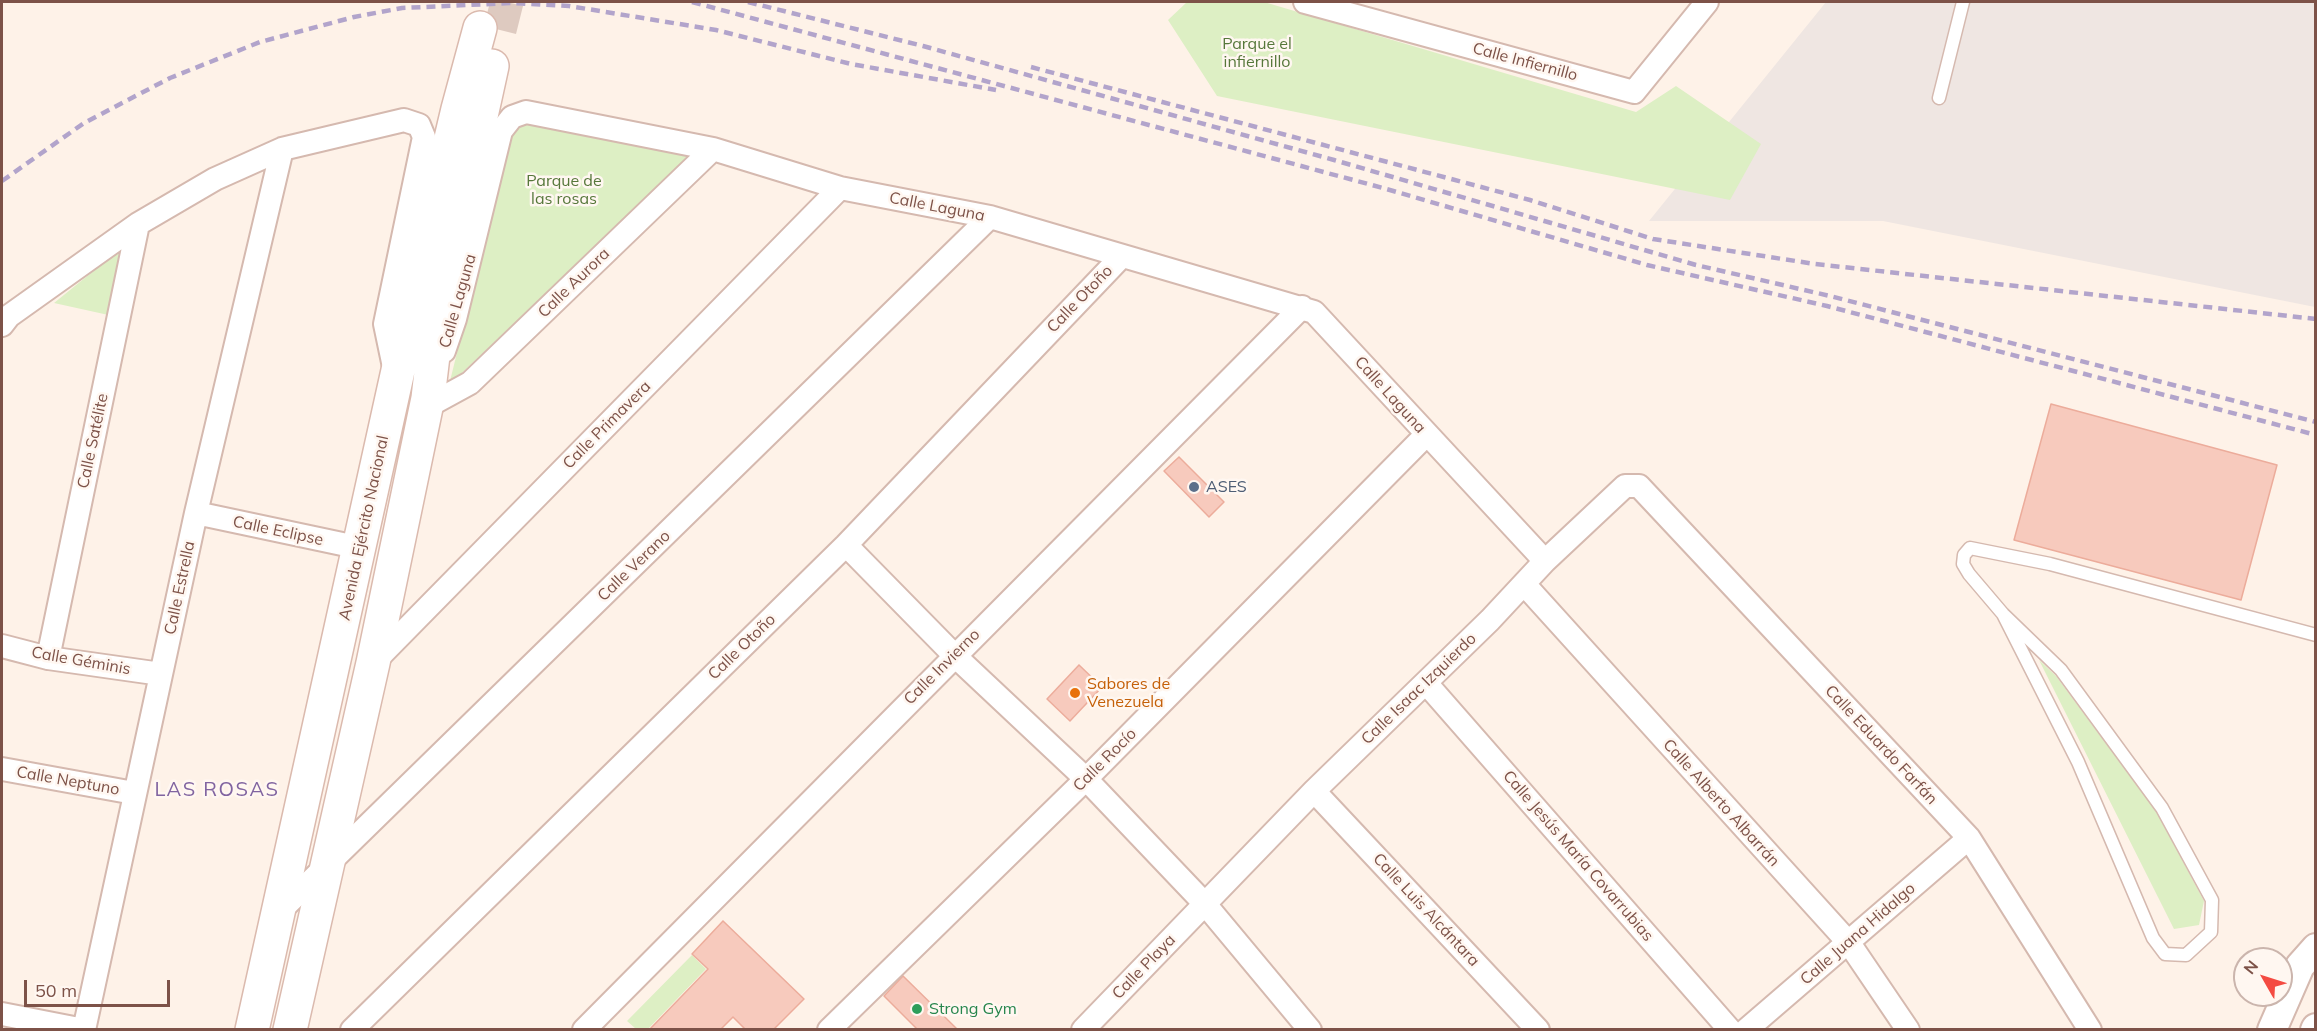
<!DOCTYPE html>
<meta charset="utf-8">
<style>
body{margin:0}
#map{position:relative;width:2317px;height:1031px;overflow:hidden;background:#fef2e8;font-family:Mulish,sans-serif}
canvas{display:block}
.frame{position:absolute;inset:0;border:3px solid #7d5248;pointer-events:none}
.north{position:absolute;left:2233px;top:947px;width:60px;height:60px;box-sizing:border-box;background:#fff7f1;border:2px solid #cbb5ad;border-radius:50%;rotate:309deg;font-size:16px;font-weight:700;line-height:24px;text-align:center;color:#7d5248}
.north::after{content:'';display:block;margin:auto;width:21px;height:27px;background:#f44b42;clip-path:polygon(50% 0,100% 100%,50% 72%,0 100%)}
.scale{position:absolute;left:24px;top:980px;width:146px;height:27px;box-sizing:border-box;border:3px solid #7d5248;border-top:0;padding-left:8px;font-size:18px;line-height:21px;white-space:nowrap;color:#7d5248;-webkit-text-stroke:4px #fff7f1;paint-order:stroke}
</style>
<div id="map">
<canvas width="2317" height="1031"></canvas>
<div class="frame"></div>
<div class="north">N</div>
<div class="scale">50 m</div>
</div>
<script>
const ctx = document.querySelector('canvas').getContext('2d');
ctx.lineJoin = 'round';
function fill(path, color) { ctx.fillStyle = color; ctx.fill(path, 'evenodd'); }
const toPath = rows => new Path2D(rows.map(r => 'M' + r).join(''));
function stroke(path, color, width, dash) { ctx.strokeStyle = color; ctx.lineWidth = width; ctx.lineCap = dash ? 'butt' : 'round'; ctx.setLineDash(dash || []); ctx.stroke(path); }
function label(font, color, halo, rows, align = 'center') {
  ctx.font = font + ' Mulish,sans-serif'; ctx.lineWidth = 5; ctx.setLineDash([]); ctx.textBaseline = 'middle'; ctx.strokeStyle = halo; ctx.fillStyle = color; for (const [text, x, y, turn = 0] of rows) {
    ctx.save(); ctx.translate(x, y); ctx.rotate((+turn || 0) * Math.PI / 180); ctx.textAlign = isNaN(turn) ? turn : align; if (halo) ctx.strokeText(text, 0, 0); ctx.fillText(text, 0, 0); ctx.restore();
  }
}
fill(toPath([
 [1826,2,2315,2,2315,307,1883,221,1649,221]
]), '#efe6e2');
fill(toPath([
 [1187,2,1264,2,1636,112,1676,86,1761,144,1730,200,1217,96,1168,20],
 [515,119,693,155,449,385],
 [128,243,113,316,54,303],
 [2039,660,2056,676,2156,811,2204,901,2199,925,2174,929],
 [692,955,706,969,648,1029,636,1029,627,1021]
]), '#ddefc4');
const building = toPath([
 [2051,404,2277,465,2241,600,2014,540,2051,404],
 [1179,457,1224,502,1209,517,1164,471,1179,457],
 [1079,665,1102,687,1070,721,1047,699,1079,665],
 [723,921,804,999,774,1029,745,1029,733,1017,721,1029,650,1029,708,969,692,954,723,921],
 [903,976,957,1029,917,1029,884,996,903,976]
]);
fill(building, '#f7cabd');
stroke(building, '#ecac9b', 1.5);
stroke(toPath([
 [500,30,507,2]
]), '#decac0', 33, [33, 16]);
const service = toPath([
 [1939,98,1963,2],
 [2003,614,2078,762,2153,938,2165,954,2186,955,2211,932,2212,900,2162,808,2061,670,2003,614,1969,574,1963,564,1964,555,1970,548,2050,564,2316,635]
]);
const minor = toPath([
 [1305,2,1634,92,1707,2],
 [2,325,9,316,138,224,215,179,282,149,404,120,419,125,424,137,385,324,394,367],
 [444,351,455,319,501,131,512,117,526,112,713,149,840,188,990,217,1314,312,1545,561],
 [426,407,470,383,713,149],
 [196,513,361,548],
 [846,545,954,655,1086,779,1205,904,1310,1030],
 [1524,584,1849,943,1908,1030],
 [2,646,48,658,161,674],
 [48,658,138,224],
 [374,662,840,188],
 [1426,683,1730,1030],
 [2,769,134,793],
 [1314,791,1538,1030],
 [277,914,990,217],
 [2,1014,84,1030,196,513,282,149],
 [352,1030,846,545,1122,256],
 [584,1030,1302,307],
 [829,1030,1086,779,1426,435],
 [1083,1030,1314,791,1490,620,1545,561,1625,486,1639,486,1969,838,2090,1030],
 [1746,1030,1969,838]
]);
const tertiary = toPath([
 [2272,1030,2300,966,2316,948],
 [2315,1030,2316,1028]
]);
const secondary = toPath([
 [252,1030,426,244,458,109,480,28],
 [290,1030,373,663,428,398,438,313,492,66]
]);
stroke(service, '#d5b9af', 15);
stroke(minor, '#d5b9af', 26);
stroke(tertiary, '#d5b9af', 32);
stroke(secondary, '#dbbaae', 36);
stroke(service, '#fff', 12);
stroke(minor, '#fff', 22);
stroke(tertiary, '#fff', 28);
stroke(secondary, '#fff', 33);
stroke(toPath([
 [692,2,1383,188,1647,265,1827,306,2316,435],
 [748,2,923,46,1334,160,1696,265,1830,296,2316,422],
 [1031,67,1530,200,1653,239,1815,264,2316,319],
 [2,181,84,123,170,78,260,42,354,17,402,8,512,3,569,6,716,30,851,64,996,90]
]), '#b2a4cb', 4.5, [9, 6]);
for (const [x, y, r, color] of [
 [1194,487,6,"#5c6f8a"],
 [1075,693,6,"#e8710a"],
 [917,1009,6,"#2e9e5b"]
]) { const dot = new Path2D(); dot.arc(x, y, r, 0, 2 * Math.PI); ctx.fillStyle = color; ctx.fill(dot); stroke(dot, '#fff7f1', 2); }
label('16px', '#56773a', '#fff7f1', [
 ["Parque el",1257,44],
 ["infiernillo",1257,62],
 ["Parque de",564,181],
 ["las rosas",564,199]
]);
label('16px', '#7d5248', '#fff7f1', [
 ["Calle Infiernillo",1525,62,15],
 ["Calle Laguna",937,207,11],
 ["Calle Aurora",574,283,-44],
 ["Calle Otoño",1080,299,-46],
 ["Calle Laguna",458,301,-74],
 ["Calle Laguna",1390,395,48],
 ["Calle Primavera",607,425,-45],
 ["Calle Satélite",93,441,-78],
 ["Avenida Ejército Nacional",364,528,-78],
 ["Calle Eclipse",278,531,12],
 ["Calle Verano",634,566,-44],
 ["Calle Estrella",180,588,-78],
 ["Calle Otoño",742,647,-44],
 ["Calle Géminis",81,661,10],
 ["Calle Invierno",942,667,-45],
 ["Calle Isaac Izquierdo",1419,689,-44],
 ["Calle Eduardo Farfán",1881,745,47],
 ["Calle Rocío",1105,760,-45],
 ["Calle Neptuno",68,781,10],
 ["Calle Alberto Albarrán",1721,803,48],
 ["Calle Jesús María Covarrubias",1578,856,49],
 ["Calle Luis Alcántara",1426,910,47],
 ["Calle Juana Hidalgo",1858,934,-41],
 ["Calle Playa",1144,967,-46]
]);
label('16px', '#4e5e75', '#fff7f1', [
 ["ASES",1206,487]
], 'left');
label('16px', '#c56008', '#fff7f1', [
 ["Sabores de",1087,684],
 ["Venezuela",1087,702]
], 'left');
label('16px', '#27864d', '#fff7f1', [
 ["Strong Gym",929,1009]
], 'left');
ctx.letterSpacing = '1.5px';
label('20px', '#8164a0', '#fff7f1', [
 ["LAS ROSAS",217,790]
]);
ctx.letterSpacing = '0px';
</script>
